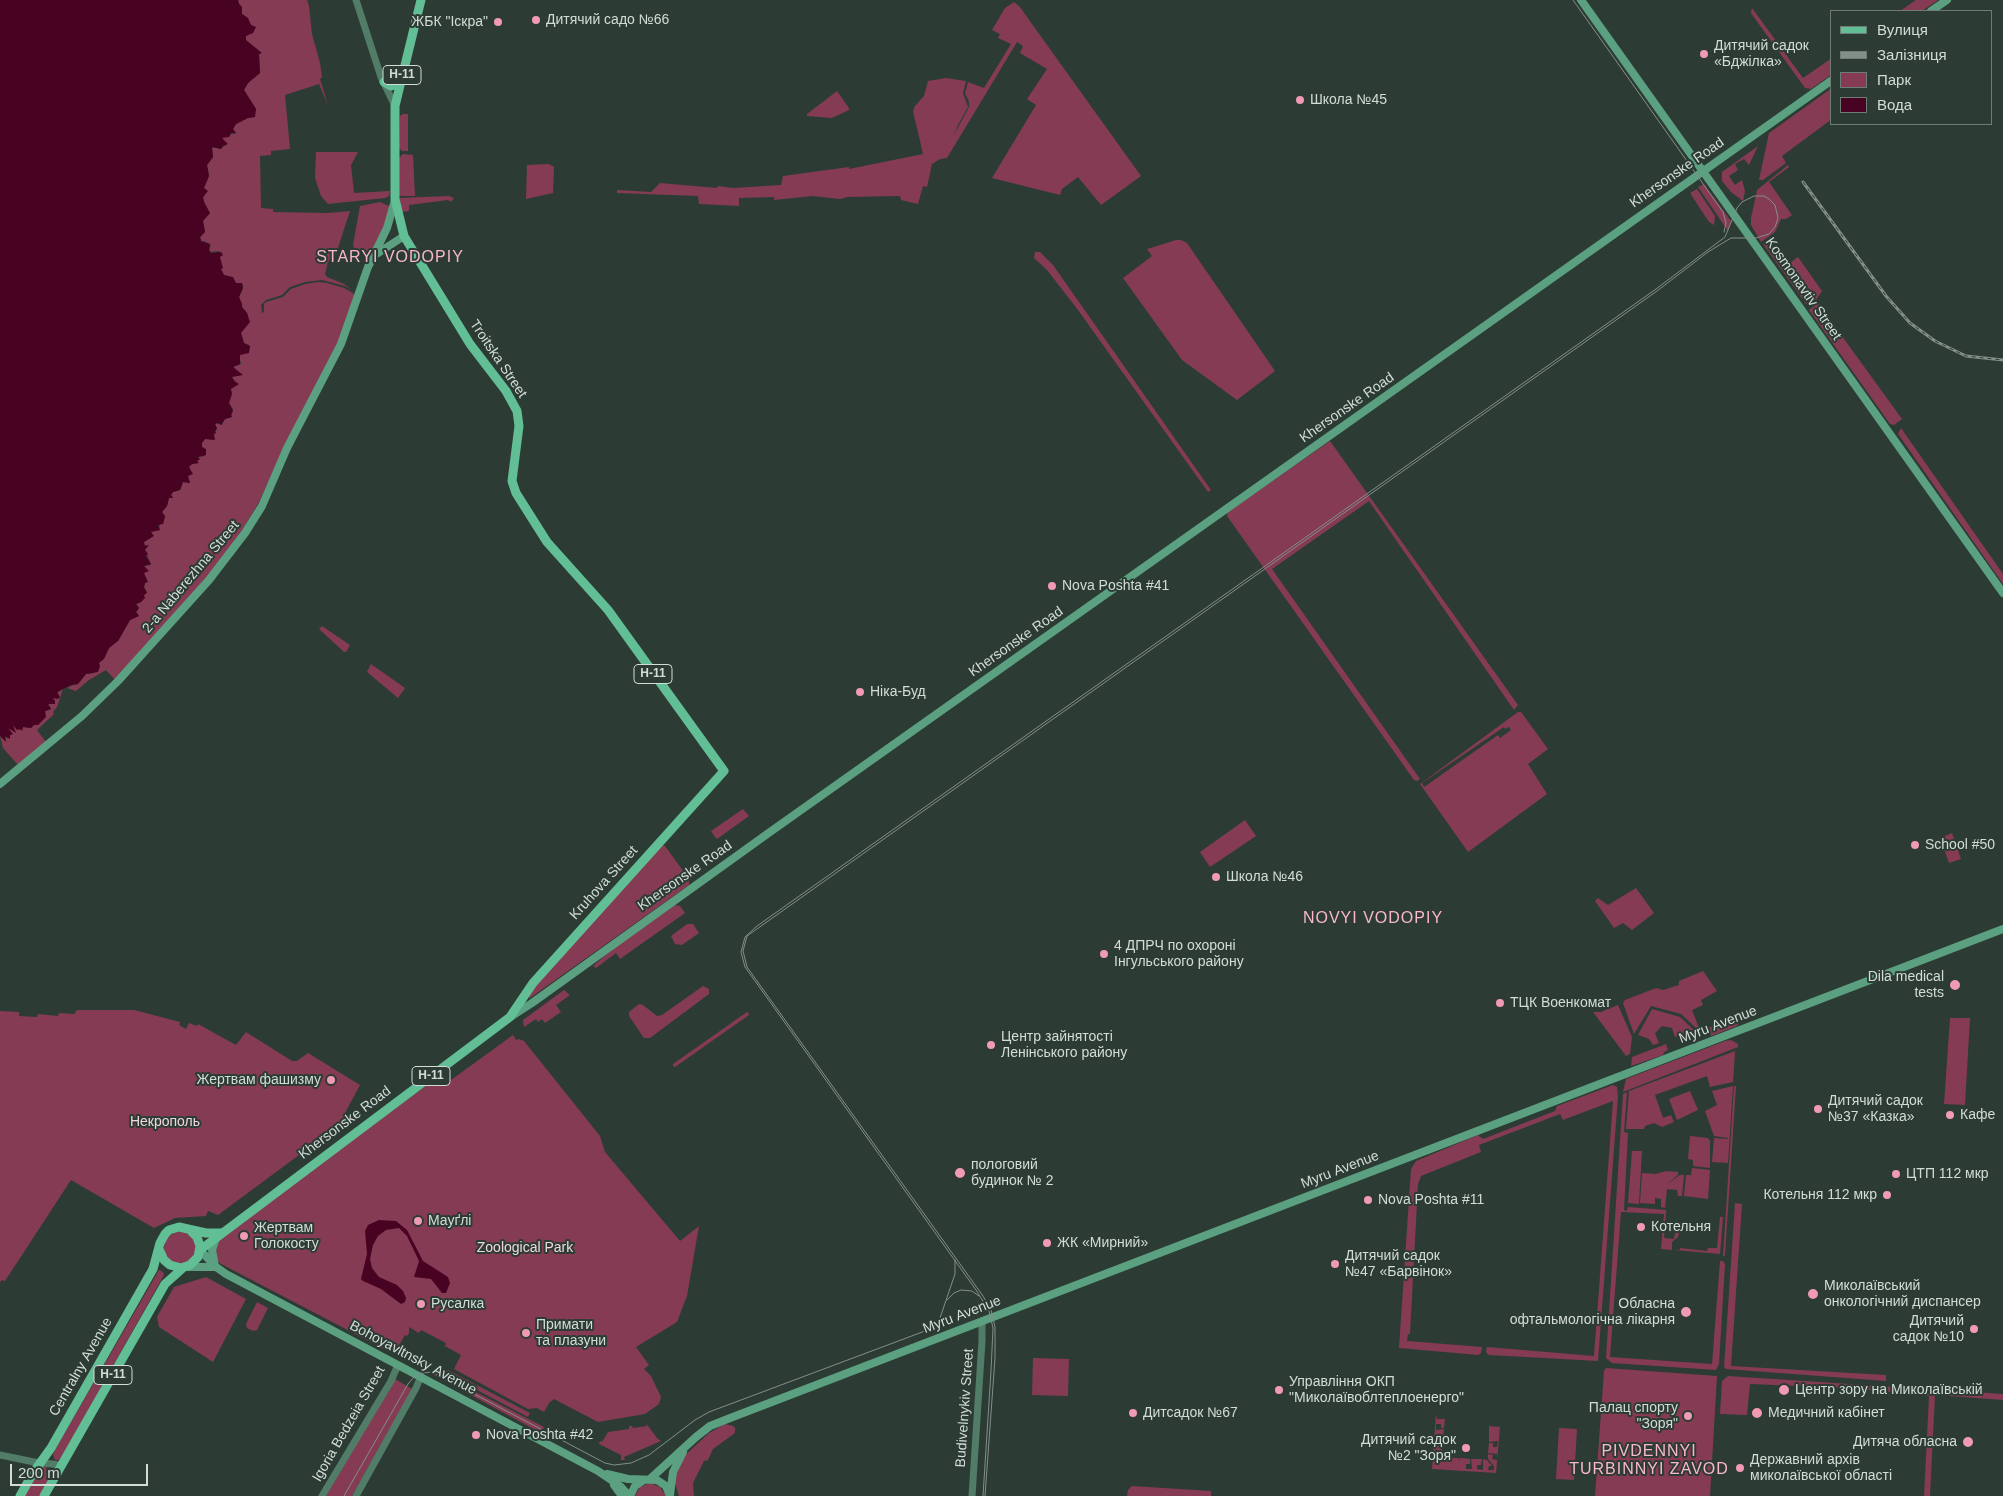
<!DOCTYPE html>
<meta charset="utf-8">
<style>
body{margin:0}
#map{position:relative;width:2003px;height:1496px;overflow:hidden;background:#2c3c34;font-family:Helvetica,sans-serif}
canvas{display:block}
.legend{position:absolute;left:1830px;top:10px;width:162px;height:115px;box-sizing:border-box;background:#2c3c34;border:1px solid #6f7c75;margin:0;padding:6px 9px;list-style:none;font-size:15px;color:#d3dcd7}
.legend li{display:flex;align-items:center;gap:10px;height:25px}
.legend b{width:25px;border:1px solid #6f7c75}
.scale{position:absolute;left:10px;top:1464px;width:138px;height:22px;box-sizing:border-box;border:2px solid #d3dcd7;border-top:0;padding-left:6px;font-size:15px;line-height:18px;white-space:nowrap;color:#d3dcd7;-webkit-text-stroke:4px #2c3c34;paint-order:stroke}
</style>
<div id="map">
<canvas width="2003" height="1496"></canvas>
<ul class="legend">
<li><b style="height:6px;background:#61be95"></b>Вулиця</li>
<li><b style="height:6px;background:#838f89"></b>Залізниця</li>
<li><b style="height:14px;background:#853b54"></b>Парк</li>
<li><b style="height:14px;background:#480222"></b>Вода</li>
</ul>
<div class="scale">200 m</div>
</div>
<script>
const ctx = document.querySelector('canvas').getContext('2d');
ctx.lineJoin = 'round';
function fill(path, color) { ctx.fillStyle = color; ctx.fill(path, 'evenodd'); }
const toPath = rows => new Path2D(rows.map(r => 'M' + r).join(''));
function stroke(path, color, width, dash) { ctx.strokeStyle = color; ctx.lineWidth = width; ctx.lineCap = dash ? 'butt' : 'round'; ctx.setLineDash(dash || []); ctx.stroke(path); }
function label(font, color, halo, rows, align = 'center') {
  ctx.font = font + ' Helvetica,sans-serif'; ctx.lineWidth = 4; ctx.setLineDash([]); ctx.textBaseline = 'middle'; ctx.strokeStyle = halo; ctx.fillStyle = color; for (const [text, x, y, turn = 0] of rows) {
    ctx.save(); ctx.translate(x, y); ctx.rotate((+turn || 0) * Math.PI / 180); ctx.textAlign = isNaN(turn) ? turn : align; if (halo) ctx.strokeText(text, 0, 0); ctx.fillText(text, 0, 0); ctx.restore();
  }
}
fill(toPath([
 [238,0,307,0,309,6,312,34,320,63,322,77,320,79,328,105,319,84,285,95,290,149,271,151,271,155,260,156,261,208,273,209,273,212,328,213,350,211,336,254,331,257,328,262,325,274,327,277,344,284,353,291,345,286,322,280,305,282,290,287,282,295,266,300,261,305,262,313,264,312,264,304,266,302,283,297,291,289,305,284,318,282,327,283,344,288,353,293,355,297,339,342,284,447,259,502,241,532,207,578,115,680,106,670,89,680,76,691,67,688,75,684,77,685,86,674,94,673,99,662,114,642,118,641,130,620,139,615,136,612,139,608,136,604,140,603,144,595,147,592,144,587,145,583,147,583,144,576,144,566,151,565,145,550,147,545,144,545,144,542,150,538,150,532,159,530,160,523,163,524,165,516,162,512,167,506,169,498,173,498,171,495,173,492,180,490,183,482,190,483,187,477,191,472,188,467,192,464,198,463,196,461,199,460,198,457,205,456,206,450,202,447,202,443,206,438,211,440,217,429,215,424,216,423,222,425,225,419,231,417,233,409,229,403,231,389,233,386,238,385,232,377,234,375,239,376,240,374,233,367,241,364,239,356,242,353,247,353,250,348,249,345,244,343,241,333,245,326,249,323,247,313,242,307,242,304,239,297,243,288,242,283,236,283,231,278,224,275,221,269,219,251,211,252,209,250,211,245,204,241,202,242,200,237,205,232,203,221,210,213,206,207,203,198,207,191,204,188,209,176,207,165,213,157,212,148,216,147,220,149,227,144,222,139,223,137,229,137,231,134,236,134,233,129,236,124,248,118,254,117,256,109,244,90,248,83,260,73,259,54,261,54,246,41,246,36,253,32,255,28,249,23,248,18,242,14,242,7,239,4],
 [1916,0,1938,0,1922,11,1900,11],
 [1014,2,1020,7,1032,24,1141,176,1101,205,1078,177,1062,189,1060,195,992,178,1036,105,1027,99,1047,69,1020,53,1023,46,1017,42,947,158,940,159,932,164,927,187,923,186,918,204,901,200,900,196,847,197,840,199,813,196,774,200,774,197,739,198,739,206,699,204,698,196,617,193,617,190,651,192,660,183,717,188,718,186,733,188,781,185,783,176,849,167,849,169,923,154,913,111,915,106,924,96,928,81,946,78,966,81,963,93,968,107,958,125,954,135,969,107,969,102,965,93,968,82,984,88,1011,44,998,38,1000,34,992,30,1005,8],
 [1752,8,1803,78,1832,58,1832,74,1811,89,1805,88,1751,13],
 [1832,88,1832,119,1782,156,1786,163,1763,180,1759,180,1769,133],
 [837,91,849,108,849,110,832,118,807,116,807,114],
 [403,114,408,114,408,151,402,151,399,148,400,116],
 [1758,146,1749,165,1744,159,1735,164,1738,170,1729,176,1735,185,1742,180,1745,191,1743,201,1731,192,1722,181,1722,172],
 [316,152,358,152,351,165,354,193,390,191,389,196,385,198,328,204,321,196,315,178],
 [403,154,413,155,415,196,399,196,399,158],
 [549,164,554,167,553,193,526,199,527,165],
 [1788,165,1789,167,1769,182,1792,215,1786,219,1781,219,1775,232,1761,242,1751,225,1751,218,1757,190],
 [1704,184,1731,221,1728,231,1698,187],
 [1697,189,1715,216,1714,225,1709,222,1690,193],
 [449,196,454,198,451,202,448,200,409,205,409,211,401,212,399,198],
 [380,202,389,206,390,213,373,250,362,252,355,250,353,245,360,206],
 [1176,240,1181,240,1187,243,1275,371,1237,400,1182,360,1123,278,1152,256,1147,249],
 [1769,240,1786,266,1798,257,1822,291,1816,300,1806,304,1763,244],
 [1035,252,1040,252,1053,265,1211,490,1208,492,1078,310,1047,270,1034,258],
 [1818,303,1902,419,1894,425,1890,424,1809,310],
 [1901,428,2003,574,2003,584,1898,434],
 [1330,441,1518,705,1514,710,1369,501,1272,569,1420,779,1417,781,1414,780,1227,516,1228,512],
 [322,626,350,645,346,652,344,652,319,629],
 [371,664,405,688,398,698,367,672],
 [63,689,57,707,53,712,54,714,37,730,46,742,18,765,3,748,0,736,8,738,10,734,12,735,8,728,14,730,13,725,20,730,23,727,31,728,34,725,38,725,45,717,45,711,50,710,51,708,48,705,54,701,53,698,56,698,57,693],
 [1518,712,1521,712,1548,749,1528,764,1547,794,1468,852,1420,784],
 [1504,727,1505,729,1509,727,1511,730,1500,738,1498,735,1424,787,1422,783],
 [743,809,749,816,717,839,715,837,711,831],
 [1245,820,1256,836,1210,867,1200,852],
 [1952,833,1961,859,1949,863,1940,838],
 [662,845,665,846,689,879,689,885,530,998,527,997,527,994],
 [1636,888,1654,913,1632,930,1623,923,1614,928,1595,901,1598,898,1608,905],
 [675,905,680,906,685,913,620,959,616,953,596,968,593,966,615,947],
 [687,924,693,924,699,933,682,945,675,944,671,936],
 [1703,971,1717,991,1701,1000,1703,1005,1692,1010,1699,1028,1697,1029,1681,1014,1651,1006,1634,1034,1623,1003,1625,1000,1656,988,1663,990,1679,985,1679,981],
 [703,986,709,989,709,994,650,1038,644,1038,629,1016,629,1012,639,1004,643,1005,657,1016,662,1015],
 [564,990,570,995,556,1005,561,1012,545,1023,542,1019,538,1022,536,1019,524,1027,523,1020],
 [1618,1005,1632,1037,1630,1054,1626,1056,1593,1012,1601,1012],
 [1652,1009,1680,1017,1694,1030,1675,1037,1672,1028,1662,1026,1655,1033,1659,1043,1653,1045,1649,1039,1638,1035],
 [77,1010,134,1010,180,1022,179,1025,186,1029,189,1023,197,1026,198,1024,236,1045,246,1032,292,1061,297,1061,308,1053,360,1085,345,1113,347,1117,344,1119,345,1121,218,1215,208,1211,206,1216,175,1218,154,1228,71,1180,5,1281,2,1280,0,1282,0,1011,19,1012,19,1016,37,1017,38,1014,58,1016,59,1013,74,1014],
 [747,1012,748,1012,749,1015,675,1067,673,1066,673,1064],
 [1737,1017,1739,1023,1737,1026,1711,1036,1708,1028],
 [1950,1018,1970,1018,1965,1105,1944,1104],
 [513,1035,516,1040,519,1039,524,1041,600,1136,605,1152,680,1241,699,1226,687,1296,677,1322,636,1347,649,1365,644,1369,651,1376,661,1397,659,1404,645,1414,598,1422,554,1399,549,1403,544,1412,537,1408,528,1409,454,1369,461,1355,445,1346,446,1343,421,1330,419,1333,409,1327,409,1333,407,1336,405,1335,397,1349,391,1345,388,1351,221,1264,218,1261,214,1251,219,1241,259,1208,441,1075,446,1075,451,1080],
 [1731,1040,1738,1044,1738,1047,1623,1092,1626,1079,1725,1041],
 [1666,1044,1668,1050,1664,1052,1663,1055,1631,1066,1632,1057],
 [1735,1051,1733,1082,1710,1087,1707,1076,1655,1095,1663,1118,1671,1115,1674,1122,1662,1127,1654,1123,1645,1126,1644,1129,1626,1129,1629,1091],
 [1613,1085,1617,1087,1618,1096,1598,1361,1489,1355,1486,1352,1487,1347,1594,1356,1613,1101,1563,1120,1560,1114,1479,1145,1481,1152,1421,1176,1418,1184,1410,1334,1408,1334,1407,1341,1482,1347,1481,1353,1478,1355,1399,1348,1411,1169,1416,1161,1478,1135,1483,1139,1555,1111,1557,1106],
 [1733,1086,1728,1163,1712,1162,1714,1138,1728,1139,1728,1138,1714,1136,1705,1111,1717,1105,1712,1091],
 [1734,1086,1736,1086,1725,1255,1723,1257],
 [1690,1091,1698,1110,1677,1120,1669,1099],
 [1627,1092,1624,1132,1628,1133,1624,1210,1627,1211,1628,1207,1666,1210,1664,1238,1674,1239,1675,1233,1679,1233,1678,1237,1672,1242,1672,1250,1661,1249,1664,1214,1621,1212,1610,1357,1712,1364,1720,1261,1723,1261,1725,1264,1719,1364,1716,1370,1612,1363,1606,1358,1623,1094],
 [1690,1136,1708,1138,1710,1141,1710,1168,1693,1166,1693,1160,1688,1159],
 [1632,1151,1642,1151,1639,1204,1628,1203],
 [1692,1168,1710,1170,1708,1199,1684,1196,1686,1175,1691,1175],
 [1666,1171,1678,1172,1678,1175,1667,1184,1680,1175,1684,1175,1682,1196,1678,1196,1677,1190,1667,1189,1665,1208,1661,1207,1661,1199,1655,1198,1655,1204,1640,1203,1642,1173,1656,1174],
 [1735,1203,1742,1204,1731,1366,1886,1375,1886,1381,1726,1369,1724,1367],
 [1720,1217,1723,1217,1720,1254,1674,1250,1680,1250,1680,1248,1707,1251,1708,1248,1717,1248],
 '164 1248a16 16 0 1 1 32 0a16 16 0 1 1-32 0Z',
 [159,1270,163,1272,164,1275,63,1455,59,1460,55,1460,53,1455,55,1450],
 [206,1277,246,1299,213,1362,159,1327,157,1317,174,1287],
 [257,1302,268,1308,257,1330,253,1331,247,1328,246,1324],
 [1033,1358,1069,1359,1068,1396,1032,1395],
 [1606,1368,1717,1376,1710,1496,1595,1496,1604,1371],
 [444,1370,447,1371,448,1370,530,1413,528,1417,443,1372],
 [434,1374,455,1385,464,1386,544,1427,541,1433,434,1375],
 [1728,1376,2003,1394,2003,1400,1935,1395,1930,1496,1924,1496,1929,1396,1848,1388,1750,1384,1747,1415,1720,1414,1722,1381],
 [395,1379,412,1389,352,1496,326,1496],
 [1436,1414,1437,1419,1445,1419,1444,1428,1441,1428,1441,1424,1436,1424,1436,1430,1444,1429,1443,1439,1440,1439,1440,1435,1436,1435,1435,1441,1443,1440,1441,1458,1459,1458,1459,1461,1460,1458,1470,1459,1470,1464,1466,1464,1466,1469,1472,1469,1471,1459,1482,1459,1481,1465,1477,1465,1477,1469,1483,1470,1483,1459,1487,1460,1492,1466,1489,1466,1488,1470,1494,1470,1494,1466,1488,1459,1488,1454,1493,1455,1492,1459,1497,1460,1497,1454,1488,1453,1489,1443,1493,1443,1493,1447,1497,1447,1498,1441,1489,1442,1489,1426,1500,1427,1496,1473,1432,1469],
 [646,1423,657,1438,661,1441,624,1457,625,1460,621,1460,621,1455,599,1444,600,1441,602,1442,608,1432,629,1429,629,1426,632,1426,633,1428,647,1426],
 [725,1424,733,1426,735,1428,735,1433,713,1449,708,1460,704,1461,693,1483,694,1496,679,1496,675,1483,676,1473,682,1458,709,1433],
 [1559,1428,1577,1429,1574,1480,1556,1479],
 [42,1466,49,1468,52,1475,40,1496,23,1496],
 [650,1483,660,1487,666,1496,635,1496,640,1487],
 [1132,1486,1211,1491,1211,1496,1127,1496,1128,1490]
]), '#853b54');
fill(toPath([
 [0,0,238,0,239,4,242,7,242,14,248,18,251,25,256,27,253,33,246,36,246,40,262,53,259,54,260,73,248,83,244,90,256,109,255,117,248,118,236,124,233,129,236,133,231,133,229,137,222,138,228,144,223,146,221,149,212,147,213,157,207,165,209,176,204,188,208,191,203,197,204,202,210,213,203,221,205,232,200,237,201,241,210,244,209,250,211,253,221,252,223,255,220,257,223,268,221,269,224,275,233,277,236,283,242,283,243,288,239,297,242,304,242,307,247,313,250,322,241,333,244,343,250,346,249,353,240,355,240,364,233,367,243,375,232,377,234,381,239,384,231,389,232,394,229,403,233,411,231,414,232,417,225,419,221,425,218,423,215,424,217,428,215,431,216,433,214,434,215,440,205,439,202,443,202,447,206,449,206,455,198,457,200,459,197,461,199,463,192,464,189,467,193,474,188,476,190,483,183,482,180,490,173,492,171,495,173,498,169,498,167,506,162,512,165,516,163,524,158,525,160,530,151,532,154,536,144,542,145,546,149,545,145,550,148,554,146,556,151,564,144,566,149,571,144,573,148,582,145,583,144,587,147,593,144,595,145,598,141,602,136,604,139,608,136,612,139,616,130,620,118,641,109,648,104,659,99,663,100,666,98,672,86,674,78,684,71,685,57,692,60,697,58,699,53,698,55,701,55,704,48,704,51,709,45,711,46,717,38,725,34,725,31,728,23,727,22,731,20,729,17,730,13,725,16,733,8,728,13,734,10,735,10,739,5,736,6,742,0,736],
 [379,1220,396,1221,407,1230,423,1261,448,1277,450,1283,446,1293,442,1293,431,1279,414,1277,419,1261,407,1236,399,1228,386,1230,378,1236,373,1245,370,1259,372,1268,379,1277,397,1285,403,1291,406,1298,405,1302,401,1304,381,1289,363,1281,361,1279,367,1254,365,1231,368,1225]
]), '#480222');
stroke(toPath([
 [356,0,381,77,395,106],
 [0,1455,34,1462,61,1465],
 [322,1496,391,1381,398,1365],
 [356,1496,416,1388,421,1376],
 [972,1496,982,1341,982,1321]
]), '#517c67', 7);
stroke(toPath([
 [1581,0,2003,593],
 [1931,11,1947,0],
 [375,255,404,236],
 [0,784,82,716,118,681,209,580,245,533,262,506,287,448,341,344,368,267,387,228,395,200],
 [512,1016,532,1003,770,832,1832,80],
 [200,1250,216,1267,226,1274,598,1471,620,1486,629,1496],
 [215,1266,212,1250,216,1238],
 [186,1267,216,1267],
 [607,1474,628,1479,657,1480,666,1486,670,1496],
 [650,1479,696,1437,710,1426,725,1420,2003,929],
 [614,1485,622,1496],
 [670,1495,673,1472,683,1452],
 [630,1496,635,1486,644,1480]
]), '#5ba181', 8);
stroke(toPath([
 [384,82,391,86,401,82],
 [159,1249,164,1260,170,1265,181,1268,190,1265,198,1257,200,1246,197,1237,190,1230],
 [200,1250,510,1017,533,983,724,771,608,610,547,542,516,493,512,481,519,426,517,411,506,391,470,344,404,236,395,199,395,106,421,0],
 [20,1496,33,1473,51,1448,153,1269,160,1243,165,1234,169,1230,179,1227,206,1233,221,1233],
 [44,1496,165,1284,184,1267]
]), '#61be95', 9);
stroke(toPath([
 [1573,0,1723,212,1726,223,1724,232],
 [947,1300,954,1293,961,1290,972,1291,979,1296],
 [344,1496,408,1384,414,1377,422,1373,432,1372,444,1378,605,1463,614,1465,631,1463,649,1455,695,1420,709,1412,933,1328,940,1318,955,1274,955,1260],
 [983,1496,991,1371,993,1328,989,1311,976,1290,745,967,741,952,745,937,757,926,1656,289,1725,237,1737,208,1742,202,1754,196,1764,196,1769,199,1775,205,1778,218,1775,227,1769,234,1756,238,1731,238,1708,252,1657,291,747,936,743,951,747,967,983,1296,991,1310,995,1327,995,1358,985,1496]
]), '#838f89', 1);
const rail = toPath([
 [1803,182,1886,296,1910,323,1935,341,1966,356,2003,360]
]);
stroke(rail, '#838f89', 3);
stroke(rail, '#2c3c34', 1, [4]);
for (const [x, y, r, color] of [
 [536,20,5,"#f09ab4"],
 [498,22,5,"#f09ab4"],
 [1704,54,5,"#f09ab4"],
 [1300,100,5,"#f09ab4"],
 [1052,586,5,"#f09ab4"],
 [860,692,5,"#f09ab4"],
 [1915,845,5,"#f09ab4"],
 [1216,877,5,"#f09ab4"],
 [1104,954,5,"#f09ab4"],
 [1955,985,6,"#f09ab4"],
 [1500,1003,5,"#f09ab4"],
 [991,1045,5,"#f09ab4"],
 [331,1080,5,"#f09ab4"],
 [1818,1109,5,"#f09ab4"],
 [1950,1115,5,"#f09ab4"],
 [960,1173,6,"#f09ab4"],
 [1896,1174,5,"#f09ab4"],
 [1887,1195,5,"#f09ab4"],
 [1368,1200,5,"#f09ab4"],
 [418,1221,5,"#f09ab4"],
 [1641,1227,5,"#f09ab4"],
 [244,1236,5,"#f09ab4"],
 [1047,1243,5,"#f09ab4"],
 [1335,1264,5,"#f09ab4"],
 [1813,1294,6,"#f09ab4"],
 [421,1304,5,"#f09ab4"],
 [1686,1312,6,"#f09ab4"],
 [1974,1329,5,"#f09ab4"],
 [526,1333,5,"#f09ab4"],
 [1279,1390,5,"#f09ab4"],
 [1784,1390,6,"#f09ab4"],
 [1133,1413,5,"#f09ab4"],
 [1757,1413,6,"#f09ab4"],
 [1688,1416,5,"#f09ab4"],
 [476,1435,5,"#f09ab4"],
 [1968,1442,6,"#f09ab4"],
 [1466,1448,5,"#f09ab4"],
 [1740,1468,5,"#f09ab4"]
]) { const dot = new Path2D(); dot.arc(x, y, r, 0, 2 * Math.PI); ctx.fillStyle = color; ctx.fill(dot); stroke(dot, '#2c3c34', 2); }
for (const [x, y, w] of [
 [402,75,38],
 [653,674,38],
 [431,1076,38],
 [113,1375,38]
]) { const box = new Path2D(); box.roundRect(x - w / 2, y - 9.5, w, 19, 4); ctx.fillStyle = '#2c3c34'; ctx.fill(box); stroke(box, '#d3dcd7', 1); }
label('bold 12px', '#d3dcd7', null, [
 ["Н-11",402,75],
 ["Н-11",653,674],
 ["Н-11",431,1076],
 ["Н-11",113,1375]
]);
label('14px', '#d3dcd7', '#2c3c34', [
 ["Дитячий садо №66",546,20],
 ["ЖБК \"Іскра\"",488,22,"right"],
 ["Дитячий садок",1714,46],
 ["«Бджілка»",1714,62],
 ["Школа №45",1310,100],
 ["Nova Poshta #41",1062,586],
 ["Ніка-Буд",870,692],
 ["School #50",1925,845],
 ["Школа №46",1226,877],
 ["4 ДПРЧ по охороні",1114,946],
 ["Інгульського району",1114,962],
 ["Dila medical",1944,977,"right"],
 ["tests",1944,993,"right"],
 ["ТЦК Военкомат",1510,1003],
 ["Центр зайнятості",1001,1037],
 ["Ленінського району",1001,1053],
 ["Жертвам фашизму",321,1080,"right"],
 ["Дитячий садок",1828,1101],
 ["№37 «Казка»",1828,1117],
 ["Кафе",1960,1115],
 ["пологовий",971,1165],
 ["будинок № 2",971,1181],
 ["ЦТП 112 мкр",1906,1174],
 ["Котельня 112 мкр",1877,1195,"right"],
 ["Nova Poshta #11",1378,1200],
 ["Мауґлі",428,1221],
 ["Котельня",1651,1227],
 ["Жертвам",254,1228],
 ["Голокосту",254,1244],
 ["ЖК «Мирний»",1057,1243],
 ["Дитячий садок",1345,1256],
 ["№47 «Барвінок»",1345,1272],
 ["Миколаївський",1824,1286],
 ["онкологічний диспансер",1824,1302],
 ["Русалка",431,1304],
 ["Обласна",1675,1304,"right"],
 ["офтальмологічна лікарня",1675,1320,"right"],
 ["Дитячий",1964,1321,"right"],
 ["садок №10",1964,1337,"right"],
 ["Примати",536,1325],
 ["та плазуни",536,1341],
 ["Управління ОКП",1289,1382],
 ["\"Миколаївоблтеплоенерго\"",1289,1398],
 ["Центр зору на Миколаївській",1795,1390],
 ["Палац спорту",1678,1408,"right"],
 ["\"Зоря\"",1678,1424,"right"],
 ["Дитсадок №67",1143,1413],
 ["Медичний кабінет",1768,1413],
 ["Nova Poshta #42",486,1435],
 ["Дитячий садок",1456,1440,"right"],
 ["№2 \"Зоря\"",1456,1456,"right"],
 ["Дитяча обласна",1957,1442,"right"],
 ["Державний архів",1750,1460],
 ["миколаївської області",1750,1476]
], 'left');
label('14px', '#d3dcd7', '#2c3c34', [
 ["Khersonske Road",1677,173,-35],
 ["Kosmonavtiv Street",1803,289,55],
 ["Troitska Street",498,359,56],
 ["Khersonske Road",1347,408,-35],
 ["2-a Naberezhna Street",191,577,-50],
 ["Khersonske Road",1016,642,-35],
 ["Khersonske Road",685,876,-35],
 ["Kruhova Street",604,883,-48],
 ["Myru Avenue",1718,1025,-21],
 ["Khersonske Road",345,1123,-37],
 ["Myru Avenue",1340,1170,-21],
 ["Myru Avenue",962,1315,-21],
 ["Bohoyavltnsky Avenue",413,1358,28],
 ["Centralny Avenue",81,1367,-60],
 ["Budivelnykiv Street",965,1408,-86],
 ["Igoria Bedzeia Street",349,1424,-60]
]);
label('14px', '#f1d6dd', '#2c3c34', [
 ["Некрополь",165,1122],
 ["Zoological Park",525,1248]
]);
ctx.letterSpacing = '1px';
label('16px', '#f9b7c9', '#2c3c34', [
 ["STARYI VODOPIY",390,258],
 ["NOVYI VODOPIY",1373,919],
 ["PIVDENNYI",1649,1452],
 ["TURBINNYI ZAVOD",1649,1470]
]);
ctx.letterSpacing = '0px';
</script>
